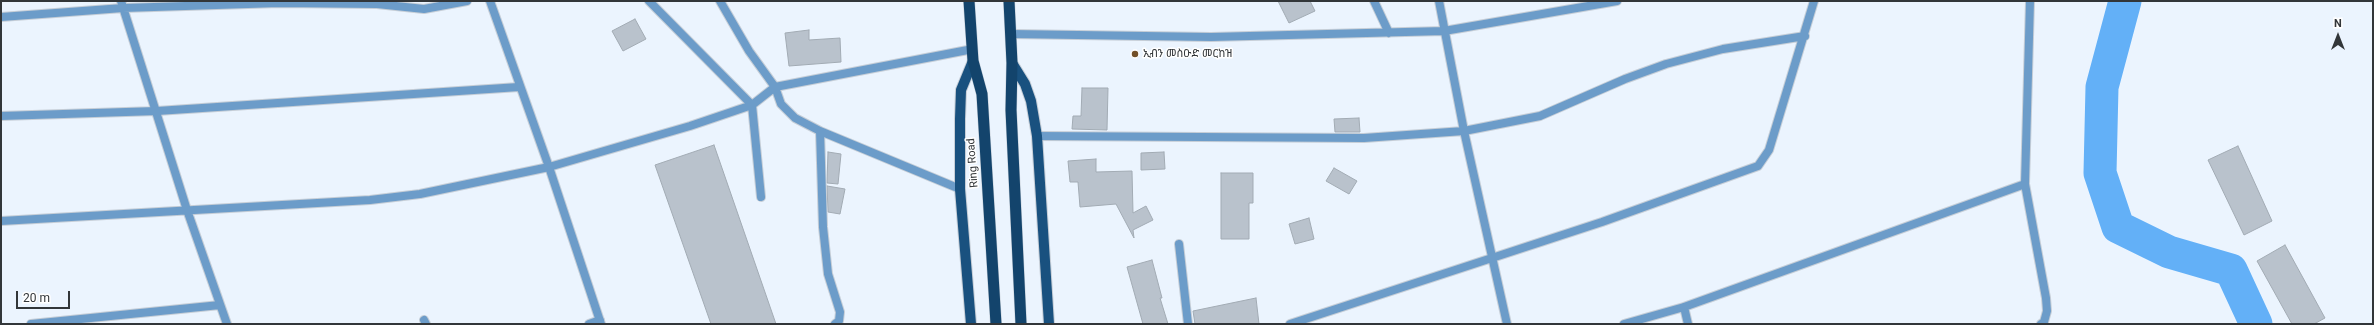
<!DOCTYPE html>
<meta charset="utf-8">
<style>
body{margin:0}
#map{position:relative;width:2374px;height:325px;overflow:hidden;background:#ebf4fe;font-family:Roboto,sans-serif}
canvas{display:block}
.frame{position:absolute;inset:0;border:2px solid #323639;pointer-events:none}
.north{position:absolute;left:2318px;top:16px;width:40px;height:40px;-webkit-text-stroke:3px #fff;paint-order:stroke;rotate:0deg;font-size:11px;font-weight:700;line-height:16px;text-align:center;color:#323639}
.north::after{content:'';display:block;margin:auto;width:14px;height:18px;background:#323639;clip-path:polygon(50% 0,100% 100%,50% 72%,0 100%)}
.scale{position:absolute;left:16px;top:291px;width:54px;height:18px;box-sizing:border-box;border:2px solid #323639;border-top:0;padding-left:5px;font-size:12px;line-height:14px;white-space:nowrap;color:#323639;-webkit-text-stroke:3px #fff;paint-order:stroke}
</style>
<div id="map">
<canvas width="2374" height="325"></canvas>
<div class="frame"></div>
<div class="north">N</div>
<div class="scale">20 m</div>
</div>
<script>
const ctx = document.querySelector('canvas').getContext('2d');
ctx.lineJoin = 'round';
const toPath = rows => new Path2D(rows.map(r => 'M' + r).join(''));
function stroke(path, color, width, dash) { ctx.strokeStyle = color; ctx.lineWidth = width; ctx.lineCap = dash ? 'butt' : 'round'; ctx.setLineDash(dash || []); ctx.stroke(path); }
function fill(path, color) { ctx.fillStyle = color; ctx.fill(path, 'evenodd'); }
function label(font, color, halo, rows, align = 'center') {
  ctx.font = font + ' Roboto,"Noto Sans Ethiopic",sans-serif'; ctx.lineWidth = 3; ctx.setLineDash([]); ctx.textBaseline = 'middle'; ctx.strokeStyle = halo; ctx.fillStyle = color; for (const [text, x, y, turn = 0] of rows) {
    ctx.save(); ctx.translate(x, y); ctx.rotate((+turn || 0) * Math.PI / 180); ctx.textAlign = isNaN(turn) ? turn : align; if (halo) ctx.strokeText(text, 0, 0); ctx.fillText(text, 0, 0); ctx.restore();
  }
}
stroke(toPath([
 [2125,1,2102,87,2100,173,2118,227,2169,252,2231,270,2256,324]
]), '#63b0f7', 33);
const building = toPath([
 [1278,1,1310,1,1315,11,1289,23,1278,1],
 [635,19,646,39,623,51,612,31,635,19],
 [809,30,809,40,840,38,841,62,789,66,785,33,809,30],
 [1082,88,1108,88,1107,130,1072,129,1073,116,1081,116,1082,88],
 [1359,118,1360,132,1335,132,1334,119,1359,118],
 [714,145,776,324,711,324,655,165,714,145],
 [2238,146,2272,221,2244,235,2208,160,2238,146],
 [828,152,841,154,838,184,827,183,828,152],
 [1164,152,1165,169,1141,170,1141,153,1164,152],
 [1096,159,1096,172,1132,171,1133,213,1146,206,1153,220,1133,230,1134,238,1116,204,1080,207,1078,182,1070,182,1068,161,1096,159],
 [1334,168,1357,181,1349,194,1326,181,1334,168],
 [1221,173,1253,173,1253,203,1249,203,1249,239,1221,239,1221,173],
 [827,186,845,189,840,214,828,212,827,186],
 [1309,218,1314,239,1295,244,1289,224,1309,218],
 [2285,245,2325,318,2314,324,2292,324,2257,261,2285,245],
 [1152,260,1162,298,1160,298,1168,324,1143,324,1127,267,1152,260],
 [1256,298,1259,324,1195,324,1193,311,1256,298]
]);
fill(building, '#b9c2cc');
stroke(building, '#a2abb4', 1);
const minor = toPath([
 [121,1,187,210,227,324],
 [490,1,549,167,690,126,752,105,775,87,973,49],
 [649,1,752,105,761,197],
 [720,1,749,51,775,87,781,104,795,118,820,131,960,189],
 [1374,1,1389,33],
 [1439,1,1464,131,1507,324],
 [2030,1,2025,184,2046,298,2047,311,2044,322,2041,324],
 [1,17,123,8,279,3,377,4,424,9,467,1],
 [1011,34,1211,37,1444,31,1617,1],
 [1,116,157,111,519,87],
 [820,131,823,227,828,274,840,312,839,321,835,324],
 [1037,136,1364,138,1464,131,1540,116,1625,79,1666,64,1723,49,1805,36],
 [1,221,370,200,420,194,549,167,601,324],
 [1179,244,1188,324],
 [1684,307,1688,324],
 [424,320,426,324],
 [31,324,220,305],
 [589,324,600,320],
 [1290,324,1602,222,1758,166,1769,150,1814,1],
 [1624,324,1684,307,2025,184]
]);
const primary = toPath([
 [1012,63,1025,84,1031,101,1037,136,1049,324],
 [971,324,960,189,960,119,961,90,973,61]
]);
const trunk = toPath([
 [969,1,973,61,982,94,996,324],
 [1009,1,1012,63,1011,110,1021,324]
]);
stroke(minor, '#c6ced7', 10);
stroke(primary, '#c6ced7', 12);
stroke(trunk, '#c6ced7', 12);
stroke(minor, '#6c9cc9', 8);
stroke(primary, '#19517f', 10);
stroke(trunk, '#13446c', 11);
for (const [x, y, r, color] of [
 [1135,54,4,"#724f28"]
]) { const dot = new Path2D(); dot.arc(x, y, r, 0, 2 * Math.PI); ctx.fillStyle = color; ctx.fill(dot); stroke(dot, '#fff', 1.5); }
label('11px', '#323639', '#fff', [
 ["ኢብን መስዑድ መርከዝ",1143,54]
], 'left');
label('11px', '#323639', '#fff', [
 ["Ring Road",973,163,-94]
]);
</script>
